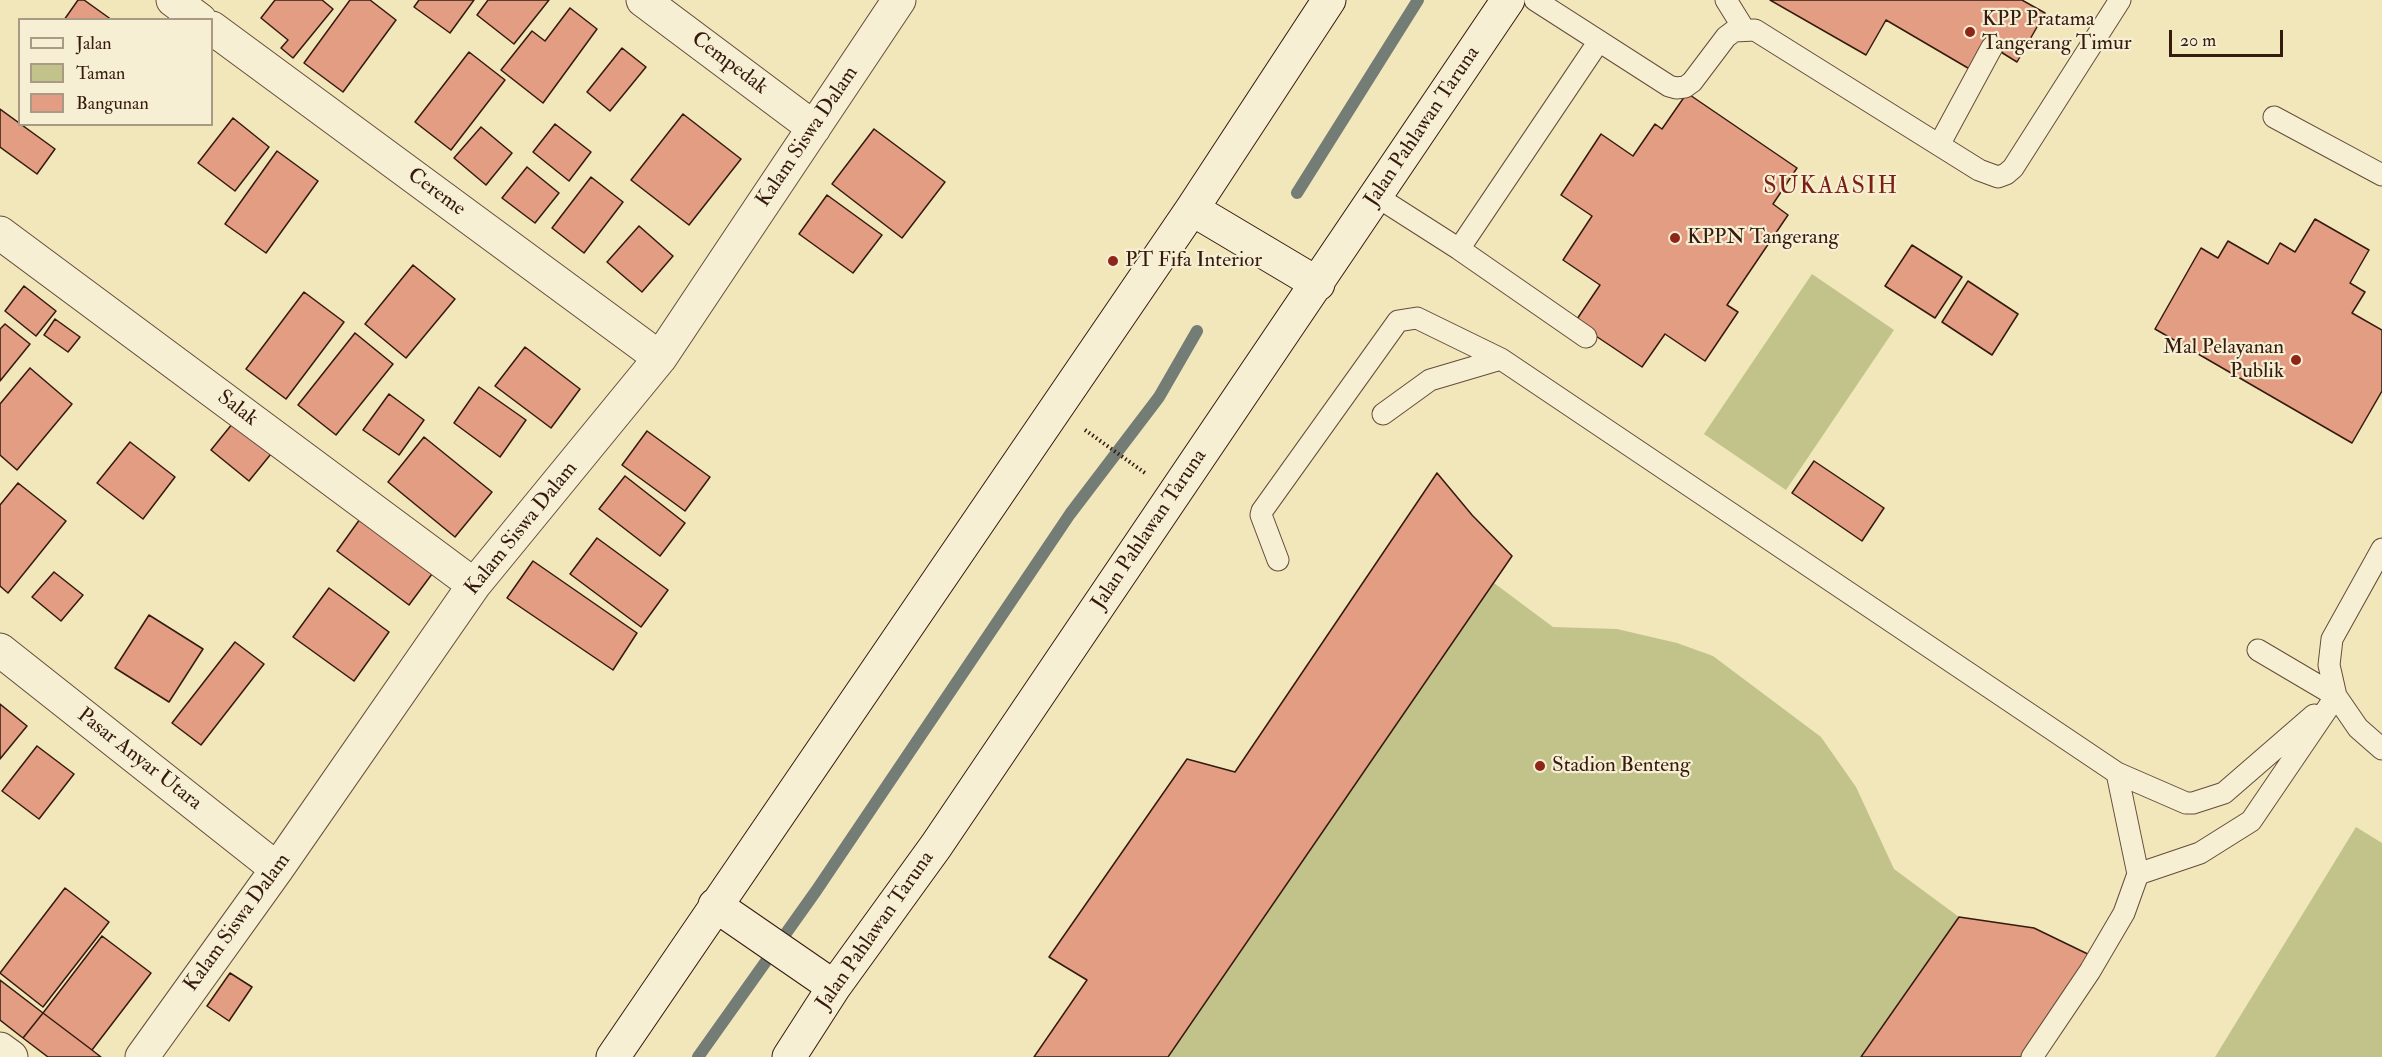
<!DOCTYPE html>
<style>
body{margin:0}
#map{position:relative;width:2382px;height:1057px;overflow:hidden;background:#f2e6bb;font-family:"IM FELL Double Pica",serif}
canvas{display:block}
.legend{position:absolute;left:18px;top:18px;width:195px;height:108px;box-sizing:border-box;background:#f7efd3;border:2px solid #a99a85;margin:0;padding:8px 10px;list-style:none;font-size:18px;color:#351a0f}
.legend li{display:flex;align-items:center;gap:12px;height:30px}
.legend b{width:30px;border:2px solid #a99a85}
.scale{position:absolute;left:2169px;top:30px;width:114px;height:27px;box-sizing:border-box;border:3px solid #351a0f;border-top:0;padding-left:8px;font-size:18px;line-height:21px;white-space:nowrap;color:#351a0f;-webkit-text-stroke:4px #f7efd3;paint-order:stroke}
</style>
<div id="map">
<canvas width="2382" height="1057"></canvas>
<ul class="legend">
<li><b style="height:8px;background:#f7efd3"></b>Jalan</li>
<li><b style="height:16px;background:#c2c38b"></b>Taman</li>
<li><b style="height:16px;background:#e29d82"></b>Bangunan</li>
</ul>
<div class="scale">20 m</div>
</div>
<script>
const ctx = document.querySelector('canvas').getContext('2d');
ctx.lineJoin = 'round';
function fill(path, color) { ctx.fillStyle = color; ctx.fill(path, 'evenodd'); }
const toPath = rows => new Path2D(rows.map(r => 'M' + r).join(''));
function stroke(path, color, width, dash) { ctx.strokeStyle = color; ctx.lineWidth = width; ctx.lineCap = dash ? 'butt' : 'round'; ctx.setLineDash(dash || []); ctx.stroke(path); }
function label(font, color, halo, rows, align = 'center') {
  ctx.font = font + ' "IM FELL Double Pica",serif'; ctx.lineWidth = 4.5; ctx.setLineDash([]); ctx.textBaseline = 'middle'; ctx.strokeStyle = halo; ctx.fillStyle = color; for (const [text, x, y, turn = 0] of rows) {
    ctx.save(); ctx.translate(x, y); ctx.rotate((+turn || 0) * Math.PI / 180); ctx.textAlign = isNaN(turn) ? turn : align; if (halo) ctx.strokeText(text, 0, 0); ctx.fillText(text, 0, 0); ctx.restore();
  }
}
fill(toPath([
 [1812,274,1894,330,1786,490,1704,434],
 [1437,473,1472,515,1512,556,1494,583,1553,627,1617,629,1677,643,1713,656,1821,737,1856,787,1894,869,1959,917,2034,928,2096,958,2028,1057,1034,1057,1087,981,1049,957,1187,759,1235,772],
 [2356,827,2382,843,2382,1057,2215,1057]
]), '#c2c38b');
stroke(toPath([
 [1297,193,1418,0],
 [698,1057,816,891,1070,514,1159,397,1197,331]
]), '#737c75', 12);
const building = toPath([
 [78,0,84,0,112,20,64,20,78,0],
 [275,0,322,0,333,9,293,58,281,48,288,40,261,18,275,0],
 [350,0,370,0,396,20,343,92,304,63,350,0],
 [419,0,474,0,450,33,414,7,419,0],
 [488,0,549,0,514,44,477,15,488,0],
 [1770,0,2022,0,2045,13,2017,62,1988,44,1973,71,1886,20,1866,55,1770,0],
 [570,8,597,29,543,103,501,70,532,31,545,41,570,8],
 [622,48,646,67,610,111,587,92,622,48],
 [469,52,505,80,451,150,415,122,469,52],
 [1687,93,1797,168,1773,204,1788,215,1727,305,1738,312,1705,361,1665,334,1642,367,1575,322,1600,285,1563,260,1592,216,1561,195,1601,134,1633,156,1655,124,1662,129,1687,93],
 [0,109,55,149,37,174,0,147,0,109],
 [683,114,741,159,689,225,631,180,683,114],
 [233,118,269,147,235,191,198,163,233,118],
 [555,124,591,152,569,181,533,152,555,124],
 [481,127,512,153,486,185,454,158,481,127],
 [874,129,945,182,902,238,832,184,874,129],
 [277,151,318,181,266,253,225,224,277,151],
 [527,167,559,193,535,223,502,198,527,167],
 [591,177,623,202,584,253,552,228,591,177],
 [827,195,882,235,853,273,799,234,827,195],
 [2315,219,2369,250,2350,283,2365,292,2352,313,2382,330,2382,391,2352,443,2155,329,2201,248,2218,258,2228,241,2268,264,2280,243,2295,252,2315,219],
 [639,226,673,256,642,292,607,262,639,226],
 [1912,245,1962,277,1935,318,1885,286,1912,245],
 [413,265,455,299,406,358,365,324,413,265],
 [1968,281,2018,314,1992,355,1942,322,1968,281],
 [24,286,56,311,36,336,5,311,24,286],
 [304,292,344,322,286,399,246,369,304,292],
 [55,319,80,337,68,352,44,335,55,319],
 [5,324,30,344,0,381,0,329,5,324],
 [355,333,393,364,336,435,298,405,355,333],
 [525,347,580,389,551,428,495,386,525,347],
 [30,368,72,404,17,470,0,455,0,404,30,368],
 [479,387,526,420,500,457,454,423,479,387],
 [389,394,424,420,399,455,363,430,389,394],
 [237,418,275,449,249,481,211,450,237,418],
 [647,431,710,477,685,511,622,465,647,431],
 [424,437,492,492,455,537,388,482,424,437],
 [130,442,175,477,143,519,97,483,130,442],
 [1814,461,1884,508,1862,541,1792,493,1814,461],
 [1437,473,1472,515,1512,556,1168,1057,1034,1057,1087,980,1049,957,1187,759,1235,772,1437,473],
 [625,476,685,523,660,556,599,509,625,476],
 [18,483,66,521,8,593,0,586,0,505,18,483],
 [360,519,432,574,409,605,337,551,360,519],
 [597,538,668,590,641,627,570,574,597,538],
 [533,561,637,633,613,670,507,598,533,561],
 [54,572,83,595,61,621,32,597,54,572],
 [329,588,389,632,354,681,293,637,329,588],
 [149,615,203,649,169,702,115,668,149,615],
 [235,642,264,664,201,745,172,723,235,642],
 [0,704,27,726,0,759,0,704],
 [37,746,74,774,39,819,2,791,37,746],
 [65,888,109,922,43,1007,0,973,65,888],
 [1959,917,2034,928,2096,958,2028,1057,1861,1057,1959,917],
 [102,936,151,973,92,1050,43,1013,102,936],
 [230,973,252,987,229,1021,207,1006,230,973],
 [0,980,43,1013,23,1038,0,1020,0,980],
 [43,1013,92,1050,101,1057,48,1057,23,1038,43,1013]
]);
fill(building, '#e29d82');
stroke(building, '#351a0f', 1.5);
const service = toPath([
 [1535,0,1669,86,1676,88,1685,87,1692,82,1726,37,1734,31,1755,30,1979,170,1998,177,2006,174,2013,168,2120,0],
 [1726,0,1744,29],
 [2274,117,2382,175],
 [1939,145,1992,47],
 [1376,196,1459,249,1586,337],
 [1459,249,1599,41],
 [1383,414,1430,380,1501,359],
 [2382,549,2332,639,2329,665,2336,696,2358,728,2382,749],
 [1278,560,1261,515,1262,511,1398,321,1417,318,1501,359,2117,773,2138,874,2124,913,2090,971,2032,1057],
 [2258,650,2336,696],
 [2117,773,2186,803,2193,803,2224,793,2314,715],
 [2138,874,2200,853,2251,821,2336,696]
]);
const minor = toPath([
 [173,0,200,20],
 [643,0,814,128],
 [212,28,660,358],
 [0,233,474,585],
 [0,650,277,869],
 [0,1049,11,1057],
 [142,1057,277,869,474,585,660,358,899,0]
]);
const secondary = toPath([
 [1192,209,1318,284],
 [715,905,834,987],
 [613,1057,1192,209,1329,0],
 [789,1057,834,987,936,846,1508,0]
]);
stroke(service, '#644d3a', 23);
stroke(minor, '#644d3a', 35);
stroke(secondary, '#351a0f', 35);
stroke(toPath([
 [1085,430,1145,473]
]), '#351a0f', 4, [1.5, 3]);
stroke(service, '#f7efd3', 21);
stroke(minor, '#f7efd3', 33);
stroke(secondary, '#f7efd3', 33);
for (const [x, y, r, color] of [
 [1970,32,6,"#8f2418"],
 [1675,238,6,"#8f2418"],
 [1113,261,6,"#8f2418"],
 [2296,360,6,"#8f2418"],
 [1540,766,6,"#8f2418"]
]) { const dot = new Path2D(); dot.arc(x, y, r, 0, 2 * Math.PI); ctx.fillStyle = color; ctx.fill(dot); stroke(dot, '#f7efd3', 2); }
label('21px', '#351a0f', '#f7efd3', [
 ["KPP Pratama",1982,20],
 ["Tangerang Timur",1982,44],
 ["KPPN Tangerang",1687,238],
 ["PT Fifa Interior",1125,261],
 ["Mal Pelayanan",2284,348,"right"],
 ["Publik",2284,372,"right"],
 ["Stadion Benteng",1552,766]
], 'left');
label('21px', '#351a0f', '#f7efd3', [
 ["Cempedak",729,64,37],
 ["Jalan Pahlawan Taruna",1423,127,-56],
 ["Kalam Siswa Dalam",808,137,-56],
 ["Cereme",436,193,36],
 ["Salak",237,409,37],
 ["Kalam Siswa Dalam",522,529,-51],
 ["Jalan Pahlawan Taruna",1150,530,-56],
 ["Pasar Anyar Utara",139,760,38],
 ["Kalam Siswa Dalam",238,923,-54],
 ["Jalan Pahlawan Taruna",876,931,-55]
]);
ctx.letterSpacing = '1.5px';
label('24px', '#7a1f14', '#f7efd3', [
 ["SUKAASIH",1831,188]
]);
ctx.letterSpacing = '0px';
</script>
